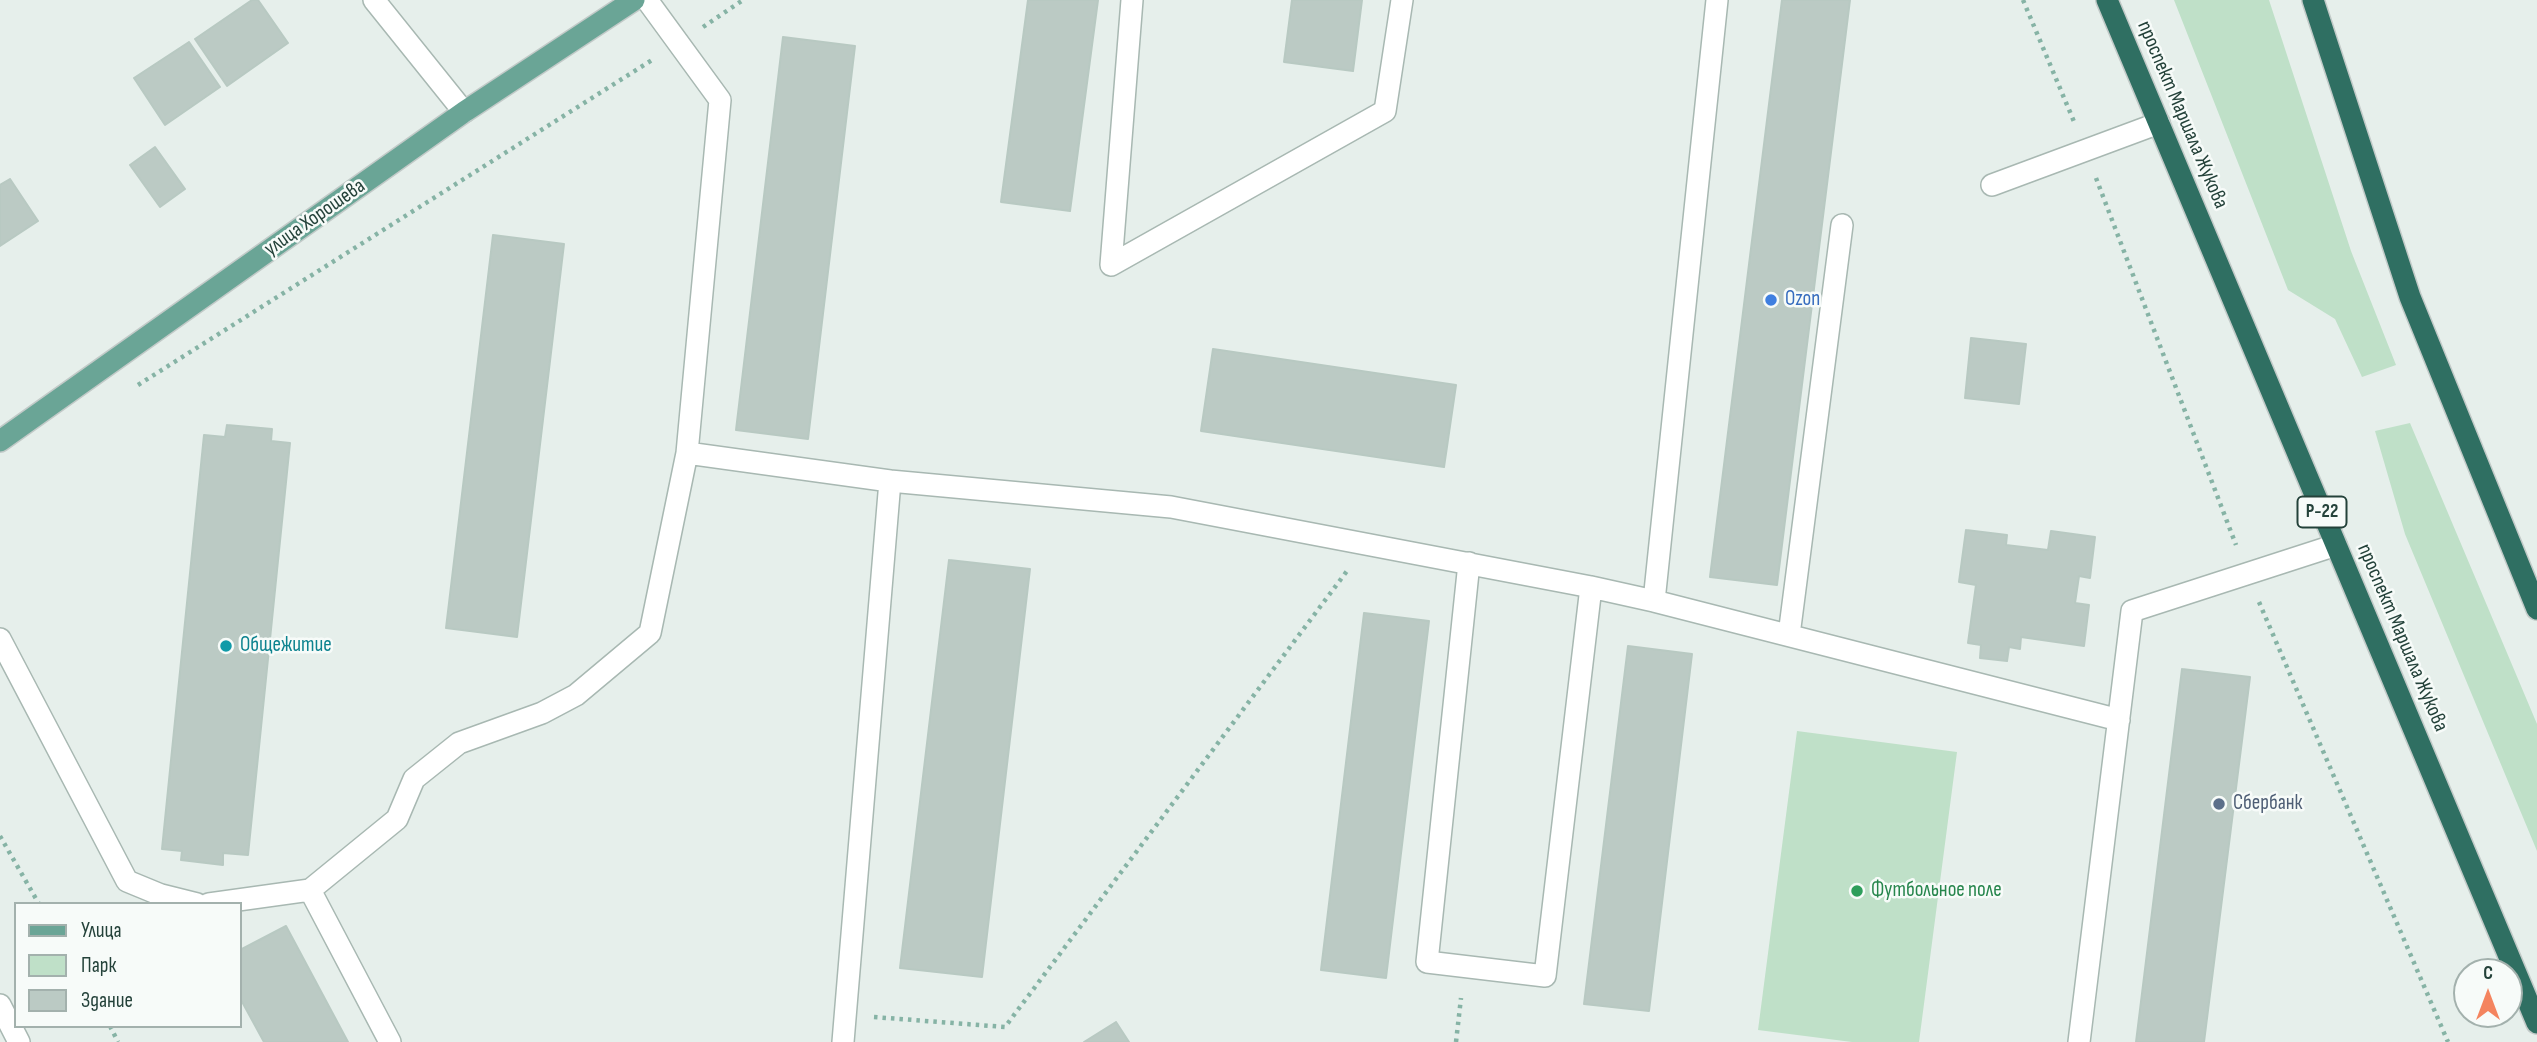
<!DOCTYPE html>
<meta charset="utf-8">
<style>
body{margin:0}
#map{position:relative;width:2537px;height:1042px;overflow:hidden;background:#e6efeb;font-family:"Sofia Sans Condensed",sans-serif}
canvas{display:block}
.legend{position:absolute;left:14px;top:902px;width:228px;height:126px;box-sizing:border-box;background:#f7fbf9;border:2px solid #a3b1ad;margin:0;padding:9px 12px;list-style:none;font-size:21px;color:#24423a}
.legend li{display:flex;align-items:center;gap:14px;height:35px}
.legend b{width:35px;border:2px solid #a3b1ad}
.north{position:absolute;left:2453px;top:958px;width:70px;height:70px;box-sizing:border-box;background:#f7fbf9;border:2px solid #a3b1ad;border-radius:50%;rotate:0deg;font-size:19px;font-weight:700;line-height:28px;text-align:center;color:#24423a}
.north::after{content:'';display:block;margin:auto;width:24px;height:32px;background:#f4845f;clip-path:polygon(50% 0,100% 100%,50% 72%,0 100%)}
</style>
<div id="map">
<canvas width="2537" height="1042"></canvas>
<ul class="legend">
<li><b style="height:9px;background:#6aa596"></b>Улица</li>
<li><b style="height:19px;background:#bfe0c8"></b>Парк</li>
<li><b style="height:19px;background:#bbcac4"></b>Здание</li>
</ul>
<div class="north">С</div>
</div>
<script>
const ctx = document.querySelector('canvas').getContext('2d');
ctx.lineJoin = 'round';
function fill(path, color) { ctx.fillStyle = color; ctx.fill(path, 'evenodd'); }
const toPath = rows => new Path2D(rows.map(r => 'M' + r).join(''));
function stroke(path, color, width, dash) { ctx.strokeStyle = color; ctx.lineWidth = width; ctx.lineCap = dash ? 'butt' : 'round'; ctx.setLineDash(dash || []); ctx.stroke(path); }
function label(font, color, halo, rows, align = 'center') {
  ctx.font = font + ' "Sofia Sans Condensed",sans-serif'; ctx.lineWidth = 5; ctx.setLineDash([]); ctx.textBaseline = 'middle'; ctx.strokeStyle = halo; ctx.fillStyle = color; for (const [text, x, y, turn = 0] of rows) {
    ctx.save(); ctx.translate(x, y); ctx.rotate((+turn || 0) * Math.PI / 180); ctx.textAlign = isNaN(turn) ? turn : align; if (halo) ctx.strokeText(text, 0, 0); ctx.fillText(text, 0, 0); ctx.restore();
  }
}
fill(toPath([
 [2174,0,2269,0,2351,251,2396,365,2362,377,2335,319,2288,290],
 [2410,423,2537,724,2537,851,2405,534,2375,431],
 [1797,731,1957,752,1919,1042,1852,1042,1758,1030]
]), '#bfe0c8');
const building = toPath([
 [252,0,258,0,288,43,227,86,195,39,252,0],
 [1028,0,1098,0,1070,211,1001,202,1028,0],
 [1292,0,1362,0,1353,71,1284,62,1292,0],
 [1782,0,1850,0,1777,585,1710,577,1782,0],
 [783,37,855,46,808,439,736,430,783,37],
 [189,42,220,87,165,125,134,78,189,42],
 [155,147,185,189,160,207,130,165,155,147],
 [10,179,38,221,0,246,0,185,10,179],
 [493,235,564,244,517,637,446,628,493,235],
 [1971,338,2026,344,2019,404,1965,398,1971,338],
 [1213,349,1456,385,1444,467,1201,431,1213,349],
 [227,425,272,429,271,441,290,443,248,855,223,853,223,865,181,860,182,851,162,849,204,435,225,437,227,425],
 [1966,530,2007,535,2006,545,2048,550,2051,531,2095,537,2090,578,2079,576,2075,603,2089,605,2084,646,2021,637,2020,649,2009,647,2007,661,1980,658,1981,645,1968,643,1976,585,1959,582,1966,530],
 [949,560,1030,569,982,977,900,968,949,560],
 [1364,613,1429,621,1386,978,1321,970,1364,613],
 [1628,646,1692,654,1649,1011,1584,1004,1628,646],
 [2182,669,2250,677,2204,1042,2136,1042,2182,669],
 [286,926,348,1042,264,1042,240,998,240,950,286,926],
 [1116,1022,1129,1042,1084,1042,1116,1022]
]);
fill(building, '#bbcac4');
stroke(building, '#b8c9c2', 2);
const minor = toPath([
 [374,0,464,112],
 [1132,0,1111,265,1385,111,1402,0],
 [1992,185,2159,123],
 [687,453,890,481],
 [1469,563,1427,962,1545,976,1591,587],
 [1654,601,1717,0],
 [1789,635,1842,225],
 [0,639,127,881,161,895,197,904],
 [310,890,390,1042],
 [209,904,310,890,397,819,414,779,459,743,542,713,576,695,650,633,687,453,720,100,647,0],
 [0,1005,19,1042],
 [843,1042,890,481,1171,507,1591,587,1654,601,2119,720],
 [2079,1042,2132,611,2336,545]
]);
const major = toPath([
 [0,441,464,112,634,0]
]);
const highway = toPath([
 [2107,0,2537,1023],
 [2313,0,2410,297,2537,609]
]);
stroke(minor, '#a8b8b2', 24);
stroke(major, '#c2cac8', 24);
stroke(highway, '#c2cac8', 24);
stroke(toPath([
 [2023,0,2075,124],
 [703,27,743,0],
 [2096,178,2236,545],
 [138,385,652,60],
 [2259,602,2448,1042],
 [0,836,39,904],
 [874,1017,1005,1027,1347,571],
 [110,1026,118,1042],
 [1456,1042,1461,998]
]), '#86b3a5', 4.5, [3.5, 5]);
stroke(minor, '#fff', 21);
stroke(major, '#6aa596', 21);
stroke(highway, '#2f6f62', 21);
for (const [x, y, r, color] of [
 [1771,300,7,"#3f7fe0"],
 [226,646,7,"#0f9aa8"],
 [2219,804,7,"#5c6f8a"],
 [1857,891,7,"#2e9e5b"]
]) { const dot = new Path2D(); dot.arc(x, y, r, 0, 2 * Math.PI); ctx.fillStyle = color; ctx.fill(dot); stroke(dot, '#f7fbf9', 2.5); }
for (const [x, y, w] of [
 [2322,512,49]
]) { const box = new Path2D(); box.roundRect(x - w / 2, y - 15.5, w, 31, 5); ctx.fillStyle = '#f7fbf9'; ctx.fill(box); stroke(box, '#24423a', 2); }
label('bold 19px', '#24423a', null, [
 ["Р-22",2322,512]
]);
label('21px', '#24423a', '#f7fbf9', [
 ["проспект Маршала Жукова",2182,115,67],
 ["улица Хорошева",315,218,-35],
 ["проспект Маршала Жукова",2402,638,67]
]);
label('21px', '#366cbe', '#f7fbf9', [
 ["Ozon",1785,300]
], 'left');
label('21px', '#0d838f', '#f7fbf9', [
 ["Общежитие",240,646]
], 'left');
label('21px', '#4e5e75', '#f7fbf9', [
 ["Сбербанк",2233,804]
], 'left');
label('21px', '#27864d', '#f7fbf9', [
 ["Футбольное поле",1871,891]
], 'left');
</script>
